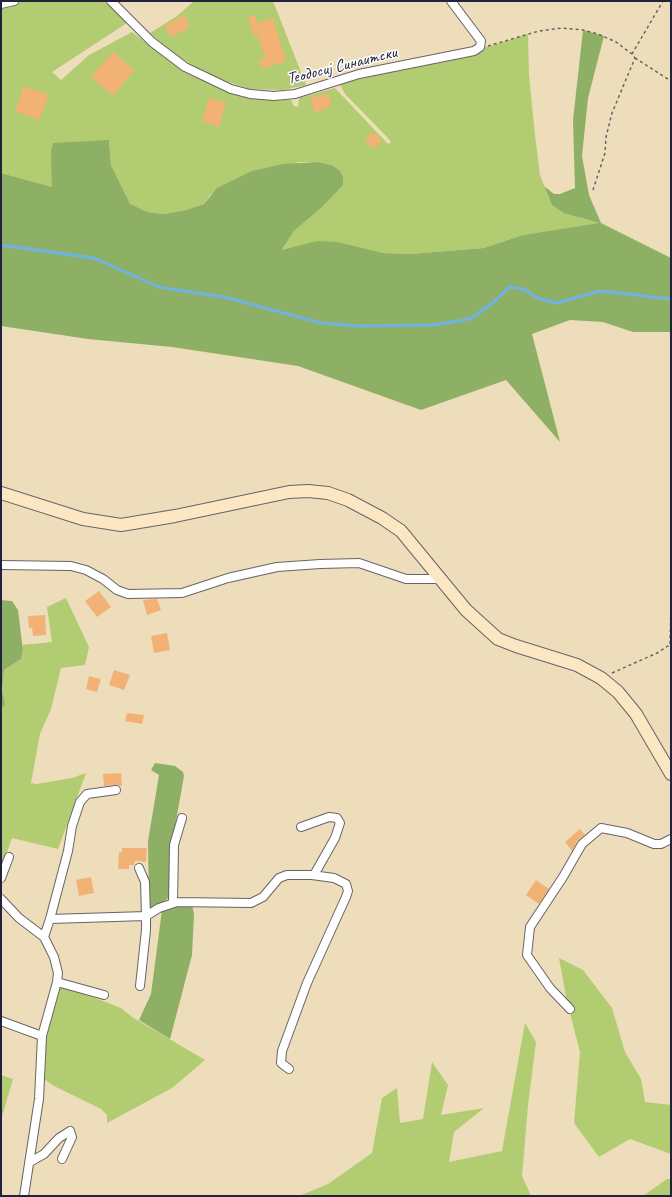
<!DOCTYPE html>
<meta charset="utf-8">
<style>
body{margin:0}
#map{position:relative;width:672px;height:1197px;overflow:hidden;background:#eeddba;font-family:Caveat,sans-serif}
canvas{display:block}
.frame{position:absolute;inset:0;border:2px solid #22223b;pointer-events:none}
</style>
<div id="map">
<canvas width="672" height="1197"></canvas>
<div class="frame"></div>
</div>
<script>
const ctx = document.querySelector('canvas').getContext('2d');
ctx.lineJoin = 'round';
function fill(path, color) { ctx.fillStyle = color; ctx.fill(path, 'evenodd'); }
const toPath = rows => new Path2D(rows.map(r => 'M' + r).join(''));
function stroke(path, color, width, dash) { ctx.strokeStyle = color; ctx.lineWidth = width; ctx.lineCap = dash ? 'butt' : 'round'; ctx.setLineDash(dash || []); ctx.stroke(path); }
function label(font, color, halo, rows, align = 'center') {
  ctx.font = font + ' Caveat,sans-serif'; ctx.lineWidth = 3; ctx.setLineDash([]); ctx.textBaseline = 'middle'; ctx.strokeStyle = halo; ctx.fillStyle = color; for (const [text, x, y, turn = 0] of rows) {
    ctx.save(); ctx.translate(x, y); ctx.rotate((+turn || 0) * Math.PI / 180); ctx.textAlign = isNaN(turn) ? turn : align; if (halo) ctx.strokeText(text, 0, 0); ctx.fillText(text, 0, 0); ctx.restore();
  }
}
fill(toPath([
 [14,1,111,1,130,21,52,72,61,80,89,55,132,32,185,73,234,94,267,100,291,100,294,106,298,107,299,98,335,88,388,144,391,142,387,137,345,94,338,81,494,45,528,34,529,75,535,135,540,175,549,199,580,218,601,223,523,235,484,248,411,254,383,253,365,250,297,247,282,251,294,231,320,209,331,165,318,162,299,162,211,194,204,204,186,210,164,214,147,212,130,205,111,165,109,140,52,187,1,173,1,4],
 [194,1,273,1,306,85,282,90,249,89,217,78,197,68,169,50,150,33,177,16],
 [66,598,89,647,85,665,61,668,51,709,40,734,31,783,37,784,72,778,86,773,58,849,12,838,1,869,1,708,4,705,2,691,4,670,21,659,23,651,22,645,52,642,47,607],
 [559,958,583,970,612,1008,625,1052,641,1079,645,1102,671,1105,671,1154,630,1139,599,1157,574,1123,580,1052,567,1002],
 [61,985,121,1008,132,1017,205,1060,172,1088,107,1123,107,1115,101,1109,56,1087,42,1078,44,1049,51,1019],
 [525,1023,536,1042,528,1105,522,1176,531,1196,299,1196,328,1184,372,1153,382,1098,397,1088,400,1123,423,1119,432,1062,448,1085,441,1115,484,1108,454,1132,449,1162,502,1151],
 [1,1075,13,1079,1,1120],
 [667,1179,671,1179,671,1196,643,1196]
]), '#b2cc72');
fill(toPath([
 [583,30,604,36,588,98,582,156,589,195,601,223,671,258,671,332,633,332,603,322,570,320,532,334,560,442,506,380,421,410,298,366,172,347,88,339,1,326,1,173,52,187,51,151,53,143,109,140,111,165,130,204,147,212,164,214,186,210,204,204,217,188,252,171,283,164,318,162,331,165,339,170,343,177,343,185,320,209,294,231,282,250,317,241,337,242,383,253,411,254,484,248,523,235,599,223,564,213,552,205,544,186,554,194,560,194,575,188,573,120],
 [1,600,12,601,18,610,23,651,21,659,4,670,2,691,5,705,1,708],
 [155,763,175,766,183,772,184,776,174,832,170,896,166,900,149,911,148,841,159,775,151,770],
 [192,904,194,914,192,955,170,1039,139,1020,151,994,162,910,169,907]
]), '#8db064');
stroke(toPath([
 [1,245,94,258,159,287,224,297,321,323,359,326,433,325,470,319,494,302,509,287,524,289,537,298,557,303,600,291,671,299]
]), '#70b2e5', 3);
fill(toPath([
 [184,15,190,27,171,37,165,26],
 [255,15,257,23,273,18,286,61,262,69,259,60,265,58,258,36,254,37,248,17],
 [113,52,134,70,113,96,91,77],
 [24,86,49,95,39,120,15,111],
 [328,93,332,106,315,113,310,99],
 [209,98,226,103,219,127,202,121],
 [374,132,382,142,373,149,365,139],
 [99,591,111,607,97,617,85,601],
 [157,599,161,610,147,615,143,600],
 [45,615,46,635,33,636,32,628,29,628,28,616],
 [167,633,170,650,154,653,151,636],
 [114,670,130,675,124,690,109,685],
 [89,676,101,679,97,692,86,689],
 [127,713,144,715,142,724,125,721],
 [121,773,122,786,116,785,104,786,103,774],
 [580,829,585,835,577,841,572,851,565,842],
 [122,848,147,848,146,862,135,861,134,865,129,865,129,869,118,869,119,852,122,852],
 [91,877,94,893,79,896,76,880],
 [536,880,549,889,539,904,526,895]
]), '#f2b276');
const street = toPath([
 [111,1,152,42,185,67,231,89,250,94,274,96,295,94,359,74,474,51,480,47,481,41,451,1],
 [1,4,14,1],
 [1,565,71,566,86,570,103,579,117,590,128,594,182,593,228,578,277,567,320,564,359,563,406,579,440,579],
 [301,827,329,817,337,818,340,823,335,838,314,875],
 [139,868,145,882,146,916,159,908,177,902,251,903,263,897,279,878,287,875,312,875,334,878,346,884,348,891,346,897,307,983,282,1051,281,1063,289,1069],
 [1,878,9,857],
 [1,899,19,918,44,937,54,957,58,973,57,982,42,1036,39,1099,24,1196],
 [173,903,174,845,182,818],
 [50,919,146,916,146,930,140,986],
 [44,937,50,919,68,851,72,826,80,802,87,794,116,790],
 [57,982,104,995],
 [570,1009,550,988,527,955,530,927,563,877,582,844,601,828,627,833,654,844,661,844,671,839],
 [1,1021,42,1036],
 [30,1162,44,1154,59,1138,70,1131,72,1137,62,1159]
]);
const secondary = toPath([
 [1,493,83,519,121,525,175,516,289,492,308,491,328,493,348,500,382,518,401,531,466,610,498,639,516,646,577,665,601,678,618,692,636,714,671,774]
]);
stroke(street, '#696367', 10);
stroke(secondary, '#696367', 14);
stroke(toPath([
 [488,46,539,31,562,28,583,30,598,34,616,42,632,54],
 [635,58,671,81],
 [593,190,605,153,606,137,612,113,635,58,632,54,663,1],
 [670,644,671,606],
 [612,673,657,653,671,644]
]), '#696367', 1.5, [3, 3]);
stroke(street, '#fff', 8);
stroke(secondary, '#fbe7c3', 12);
label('17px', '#22223b', '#fff', [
 ["Теодосиј Синаитски",342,66,-14]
]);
</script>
